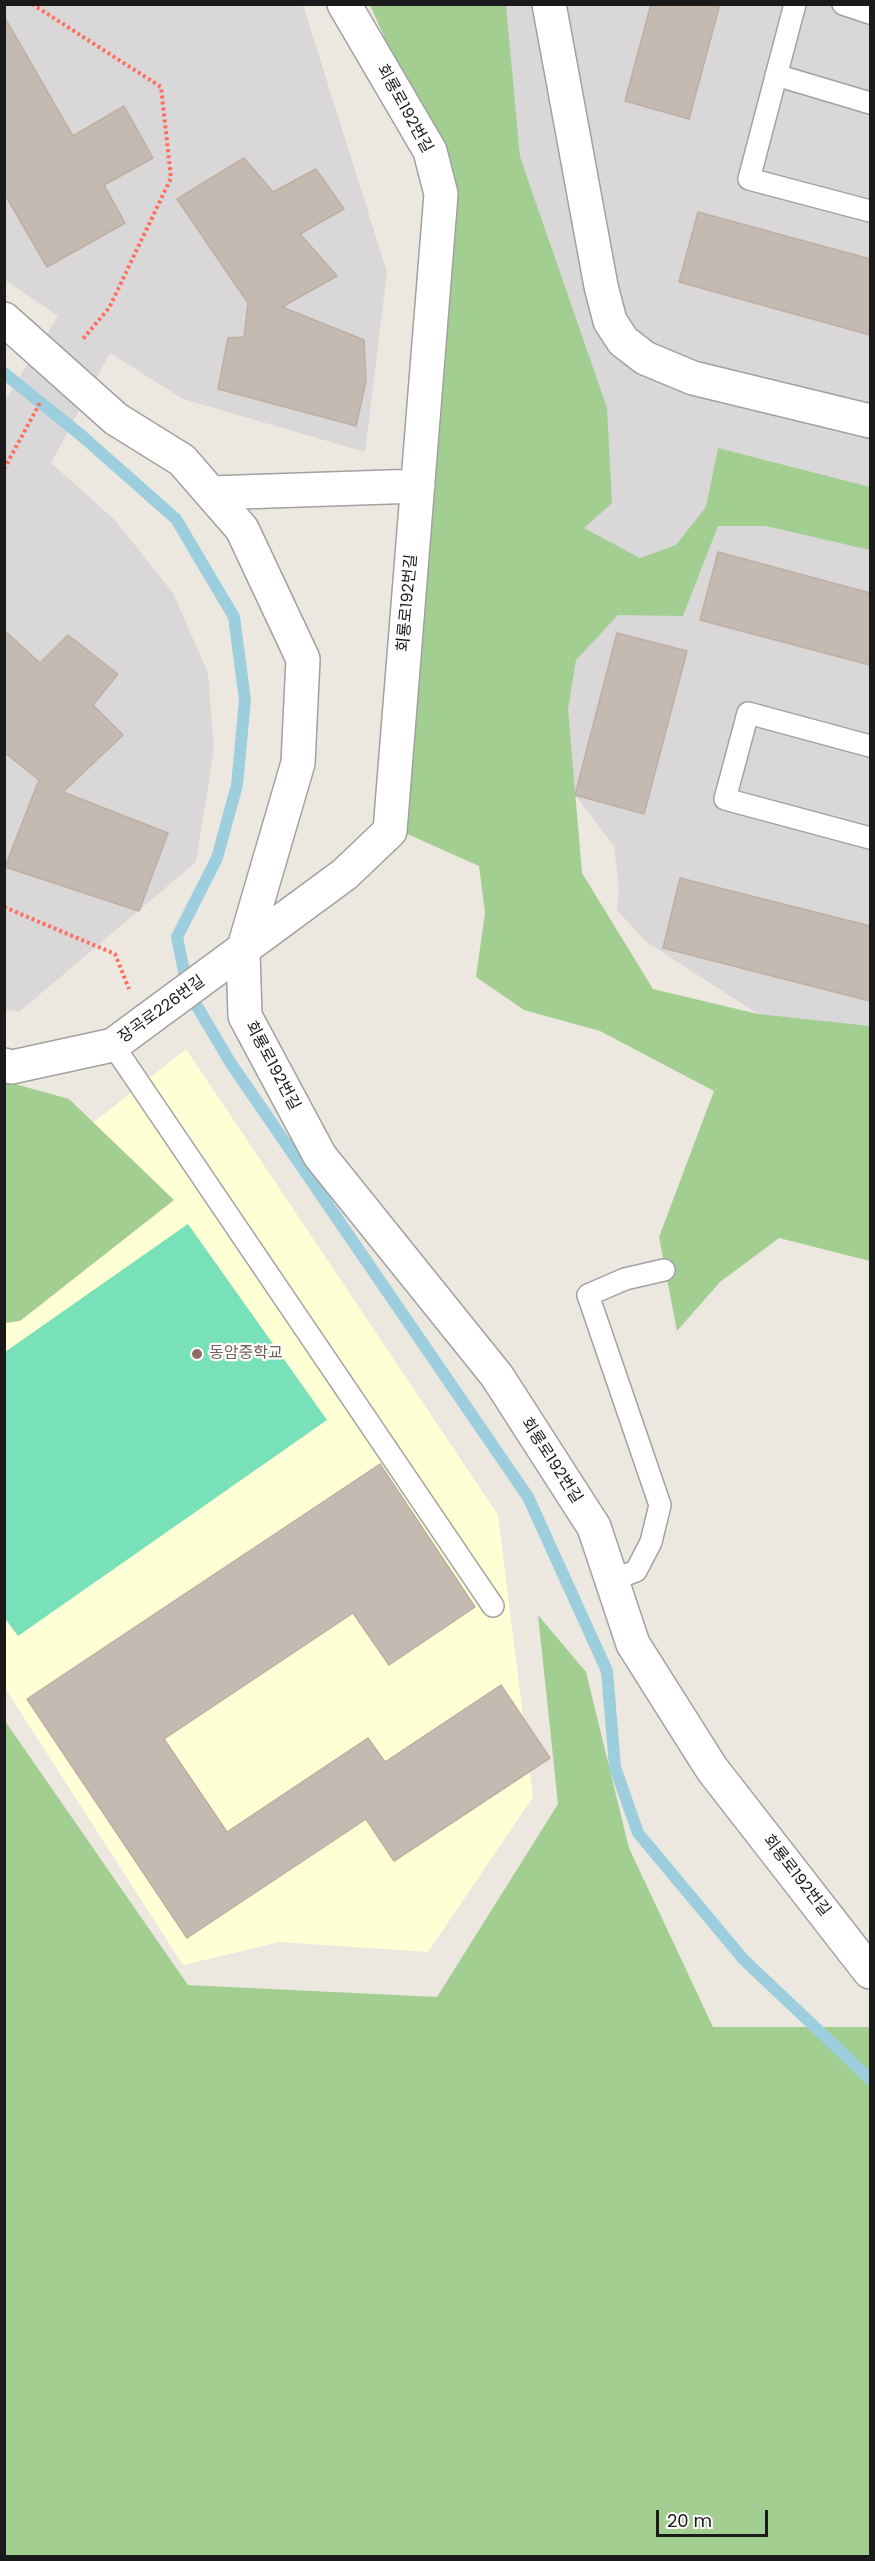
<!DOCTYPE html>
<meta charset="utf-8">
<style>
body{margin:0}
#map{position:relative;width:875px;height:2561px;overflow:hidden;background:#ede8df;font-family:Poppins,sans-serif}
canvas{display:block}
.frame{position:absolute;inset:0;border:6px solid #1a1a1a;pointer-events:none}
.scale{position:absolute;left:656px;top:2510px;width:112px;height:27px;box-sizing:border-box;border:3px solid #1a1a1a;border-top:0;padding-left:8px;font-size:18px;line-height:21px;white-space:nowrap;color:#1a1a1a;-webkit-text-stroke:4px #fff;paint-order:stroke}
</style>
<div id="map">
<canvas width="875" height="2561"></canvas>
<div class="frame"></div>
<div class="scale">20 m</div>
</div>
<script>
const ctx = document.querySelector('canvas').getContext('2d');
ctx.lineJoin = 'round';
function fill(path, color) { ctx.fillStyle = color; ctx.fill(path, 'evenodd'); }
const toPath = rows => new Path2D(rows.map(r => 'M' + r).join(''));
function stroke(path, color, width, dash) { ctx.strokeStyle = color; ctx.lineWidth = width; ctx.lineCap = dash ? 'butt' : 'round'; ctx.setLineDash(dash || []); ctx.stroke(path); }
function label(font, color, halo, rows, align = 'center') {
  ctx.font = font + ' Poppins,"Noto Sans KR",sans-serif'; ctx.lineWidth = 4.5; ctx.setLineDash([]); ctx.textBaseline = 'middle'; ctx.strokeStyle = halo; ctx.fillStyle = color; for (const [text, x, y, turn = 0] of rows) {
    ctx.save(); ctx.translate(x, y); ctx.rotate((+turn || 0) * Math.PI / 180); ctx.textAlign = isNaN(turn) ? turn : align; if (halo) ctx.strokeText(text, 0, 0); ctx.fillText(text, 0, 0); ctx.restore();
  }
}
fill(toPath([
 [5,5,303,5,387,272,365,452,183,399,110,353,51,463,114,519,173,593,208,673,214,749,196,862,19,1012,4,1009,4,402,58,316,5,280],
 [381,5,870,5,870,1177,758,1014,645,941,617,910,619,888,614,846,575,795,555,775,509,468]
]), '#d9d7d7');
fill(toPath([
 [186,1049,498,1515,533,1797,428,1952,280,1942,183,1965,5,1688,5,1193]
]), '#ffffd6');
fill(toPath([
 [370,5,506,5,520,157,607,408,612,503,584,528,640,558,676,545,706,507,718,448,870,487,870,550,766,526,718,526,683,616,618,615,576,660,568,709,582,873,653,989,758,1014,870,1026,870,1261,779,1238,720,1282,677,1331,659,1237,714,1091,600,1031,524,1010,476,977,485,913,479,866,405,833,455,196],
 [4,1081,69,1099,174,1200,20,1321,5,1323],
 [538,1615,586,1672,629,1848,713,2027,870,2027,870,2556,5,2556,5,1721,188,1985,437,1997,558,1804]
]), '#a3ce92');
fill(toPath([
 [188,1224,327,1420,18,1636,4,1617,5,1352]
]), '#78e1b9');
stroke(toPath([
 [4,373,82,436,176,519,234,617,245,700,237,785,217,858,177,937,188,991,230,1062,528,1497,607,1671,615,1767,638,1833,744,1960,870,2079]
]), '#9dcedd', 12);
const building = toPath([
 [651,4,720,4,689,119,625,101,651,4],
 [4,16,73,136,124,106,153,158,104,185,125,223,47,267,4,193,4,16],
 [244,158,273,192,316,169,344,209,300,234,337,276,282,307,364,340,366,381,356,426,218,389,228,338,244,337,248,303,177,199,244,158],
 [698,212,870,259,870,335,679,282,698,212],
 [718,552,870,593,870,665,700,620,718,552],
 [4,630,40,663,68,635,118,674,93,705,123,735,63,792,168,833,139,911,5,867,39,780,4,752,4,630],
 [617,633,687,651,644,814,575,795,617,633],
 [680,878,870,926,870,1001,663,948,680,878],
 [380,1464,475,1607,389,1665,353,1613,164,1739,227,1832,368,1738,385,1762,501,1685,550,1758,394,1861,366,1819,187,1938,27,1699,380,1464]
]);
fill(building, '#c4bab2');
stroke(building, '#bfaea1', 1.5);
const service = toPath([
 [795,4,749,179,870,211],
 [843,4,870,13],
 [776,75,870,103],
 [870,746,748,713,725,799,870,838],
 [113,1045,493,1606],
 [612,1580,636,1571,651,1542,660,1505,588,1295,625,1279,664,1270]
]);
const minor = toPath([
 [549,4,601,286,610,321,623,341,645,358,693,378,870,421],
 [4,319,116,419,182,460,242,529,303,659,298,763,243,951,245,1016,320,1156,497,1376,594,1527,633,1644,712,1769,870,1972],
 [211,493,418,486],
 [4,1065,12,1067,113,1045,345,874,390,831,441,194,430,151,344,4]
]);
stroke(service, '#a1a1a1', 24);
stroke(minor, '#a1a1a1', 36);
stroke(toPath([
 [32,4,161,87,171,178,109,308,82,340],
 [4,469,41,401],
 [4,907,115,954,129,989]
]), '#ff6f5e', 4, [3, 3]);
stroke(service, '#fff', 21);
stroke(minor, '#fff', 33);
for (const [x, y, r, color] of [
 [197,1354,6,"#8d6e63"]
]) { const dot = new Path2D(); dot.arc(x, y, r, 0, 2 * Math.PI); ctx.fillStyle = color; ctx.fill(dot); stroke(dot, '#fff', 2); }
label('16px', '#1a1a1a', '#fff', [
 ["회룡로192번길",404,109,61],
 ["회룡로192번길",408,603,-85],
 ["장곡로226번길",162,1010,-36],
 ["회룡로192번길",272,1066,62],
 ["회룡로192번길",551,1461,57],
 ["회룡로192번길",796,1876,52]
]);
label('16px', '#785e54', '#fff', [
 ["동암중학교",209,1354]
], 'left');
</script>
